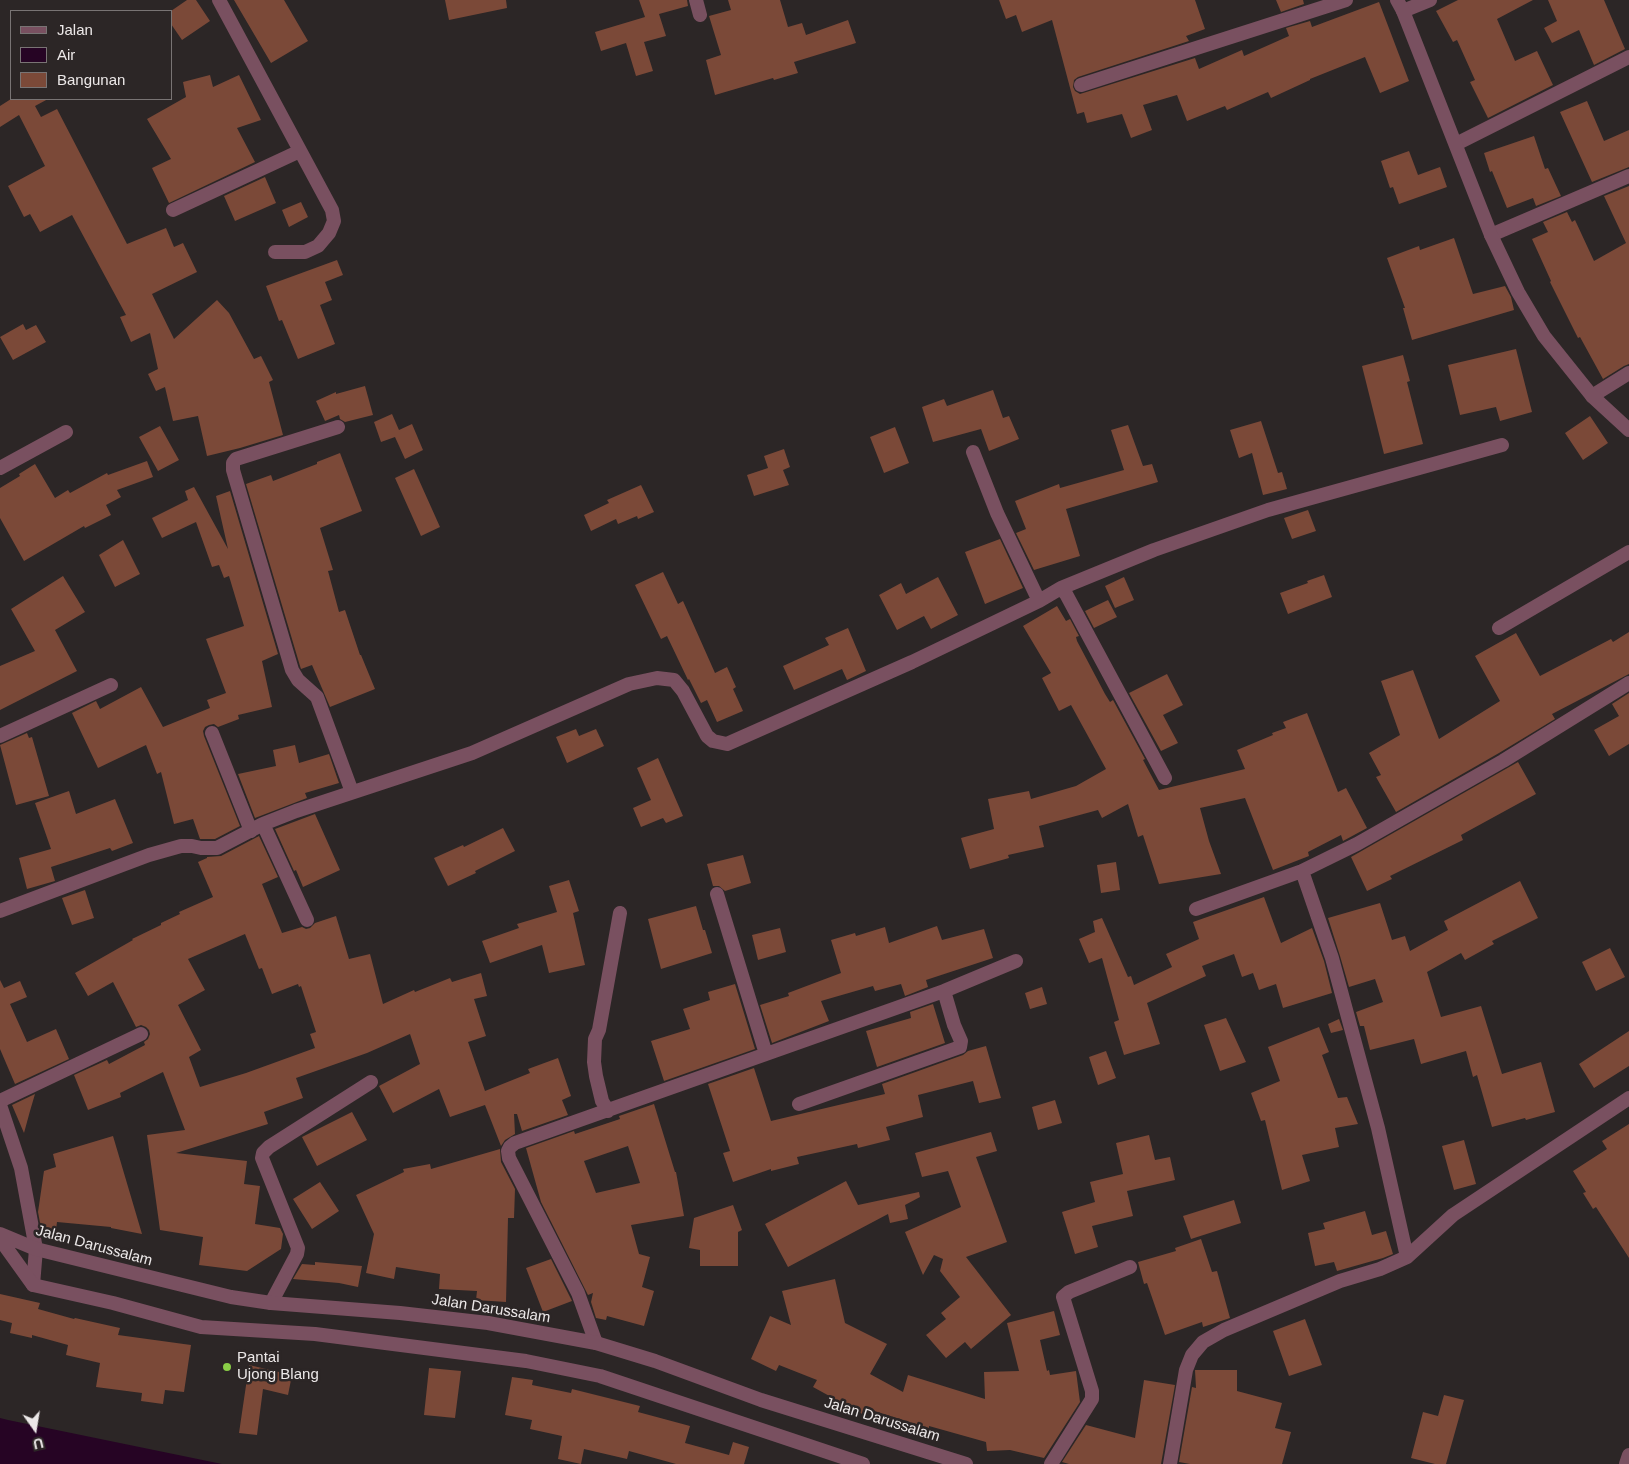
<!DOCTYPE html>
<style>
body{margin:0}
#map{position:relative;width:1629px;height:1464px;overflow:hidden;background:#2c2626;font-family:Helvetica,sans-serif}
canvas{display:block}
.legend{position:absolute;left:10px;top:10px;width:162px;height:90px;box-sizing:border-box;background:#2c2626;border:1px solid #797474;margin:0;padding:6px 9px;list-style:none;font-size:15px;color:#ece8e8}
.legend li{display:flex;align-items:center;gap:10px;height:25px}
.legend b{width:25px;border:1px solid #797474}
.north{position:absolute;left:10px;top:1404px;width:50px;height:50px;-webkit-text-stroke:4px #2c2626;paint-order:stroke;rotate:167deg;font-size:14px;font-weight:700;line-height:20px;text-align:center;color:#ece8e8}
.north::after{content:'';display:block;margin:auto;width:18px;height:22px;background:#ece8e8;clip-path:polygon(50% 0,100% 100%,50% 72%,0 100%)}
</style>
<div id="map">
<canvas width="1629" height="1464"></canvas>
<ul class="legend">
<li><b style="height:6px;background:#795060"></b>Jalan</li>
<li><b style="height:14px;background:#260424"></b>Air</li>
<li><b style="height:14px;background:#7b4938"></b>Bangunan</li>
</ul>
<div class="north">U</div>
</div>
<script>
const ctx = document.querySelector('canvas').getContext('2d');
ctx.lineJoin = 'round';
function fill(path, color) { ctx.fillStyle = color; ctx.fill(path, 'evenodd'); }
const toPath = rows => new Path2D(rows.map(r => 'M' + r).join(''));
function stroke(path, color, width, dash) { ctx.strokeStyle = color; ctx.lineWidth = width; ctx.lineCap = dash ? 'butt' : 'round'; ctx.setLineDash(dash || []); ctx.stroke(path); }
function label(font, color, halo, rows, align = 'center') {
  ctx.font = font + ' Helvetica,sans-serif'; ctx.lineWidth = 5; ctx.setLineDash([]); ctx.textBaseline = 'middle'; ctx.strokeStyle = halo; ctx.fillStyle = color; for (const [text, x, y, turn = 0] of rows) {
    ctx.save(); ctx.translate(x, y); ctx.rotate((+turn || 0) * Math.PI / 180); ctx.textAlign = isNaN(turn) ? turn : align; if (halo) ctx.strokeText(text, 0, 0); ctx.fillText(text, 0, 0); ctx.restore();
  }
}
fill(toPath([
 [0,1418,8,1420,222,1464,0,1464]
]), '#260424');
fill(toPath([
 [187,0,196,0,210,21,182,40,171,24,171,11],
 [234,0,284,0,308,41,271,63],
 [445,0,506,0,507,8,449,20],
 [639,0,687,0,688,6,659,14,666,36,644,42,653,71,636,76,626,43,601,51,595,32,645,17],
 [728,0,780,0,788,27,802,23,806,35,848,20,856,43,794,62,798,73,774,80,773,78,715,95,706,60,721,55,709,16,731,10],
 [999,0,1195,0,1205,29,1186,36,1189,41,1078,77,1074,80,1073,87,1075,91,1080,94,1195,58,1199,69,1242,50,1244,56,1289,36,1286,28,1310,21,1312,27,1379,2,1409,81,1380,93,1365,57,1310,79,1310,80,1271,98,1268,92,1227,110,1225,106,1187,121,1177,95,1143,105,1152,130,1131,138,1122,114,1087,123,1084,112,1077,114,1052,20,1022,32,1016,15,1006,19],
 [1276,0,1303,0,1304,4,1281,12],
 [1458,0,1533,0,1497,19,1515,61,1537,51,1553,85,1488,118,1470,82,1475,80,1457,40,1453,42,1436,11],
 [1548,0,1604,0,1625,49,1594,65,1579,30,1552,43,1544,28,1557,21],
 [210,75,213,87,239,75,261,120,237,128,255,162,169,203,152,168,171,159,147,119,186,97,183,82],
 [11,99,48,99,35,106,41,117,57,109,127,244,166,228,174,247,183,243,197,272,152,294,174,339,217,300,229,313,254,359,261,356,273,380,269,382,283,435,240,448,207,456,198,416,173,421,165,387,156,391,148,374,158,369,150,333,131,342,120,317,126,315,72,215,40,232,30,214,24,217,8,186,45,166,19,115,0,127,0,106],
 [1587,101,1604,141,1629,130,1629,167,1592,182,1560,112],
 [1534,136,1545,169,1548,168,1561,196,1536,206,1533,198,1507,208,1492,171,1490,172,1484,153],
 [1409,151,1418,175,1440,167,1447,187,1399,204,1393,187,1390,188,1381,161],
 [265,177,276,203,235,221,224,196],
 [1629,186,1629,364,1624,366,1603,379,1580,337,1578,338,1550,282,1551,281,1532,239,1548,232,1543,222,1567,212,1572,222,1575,220,1594,261,1626,243,1604,196],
 [301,202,308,217,289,227,282,210],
 [1454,238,1473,294,1505,286,1511,297,1514,310,1412,340,1403,308,1405,308,1387,258,1419,246,1420,250],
 [337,260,343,275,325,282,332,300,320,305,335,344,298,359,282,320,279,321,266,286],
 [23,324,26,330,36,325,46,342,13,360,0,337],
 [1516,349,1532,412,1500,421,1496,407,1460,415,1448,365],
 [1403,355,1410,381,1407,382,1423,444,1384,454,1362,366],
 [365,386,373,415,345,422,340,419,339,415,325,421,316,401,336,392,336,394],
 [993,390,1003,418,1009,416,1019,439,989,451,981,429,933,442,922,407,944,399,947,406],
 [392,414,399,430,412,424,423,450,405,459,395,437,381,442,374,422],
 [1590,416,1608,443,1583,460,1565,433],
 [1261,421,1278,473,1282,472,1287,489,1263,495,1252,453,1239,458,1230,430],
 [1128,425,1143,466,1152,464,1158,482,1066,509,1080,556,1034,570,1016,533,1026,529,1015,501,1059,484,1060,488,1124,470,1111,430],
 [160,426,179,460,158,471,139,437],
 [895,427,909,463,884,473,870,437],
 [784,449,790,467,783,470,789,485,754,496,747,475,768,468,764,456],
 [340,453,362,511,320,528,333,570,328,571,339,612,345,610,360,655,361,655,375,689,330,707,312,665,301,669,300,666,246,484,271,475,273,481,317,464,317,462],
 [147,461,153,477,117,490,121,497,106,505,111,515,85,528,84,526,24,561,0,518,0,488,20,476,19,474,35,464,55,498,68,490,70,493,107,473,108,475],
 [414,469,440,527,421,536,395,478],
 [641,485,654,512,638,519,637,516,618,524,616,519,591,531,584,515,609,503,607,500],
 [194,487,228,549,216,496,230,491,278,654,262,661,272,707,238,715,239,719,218,727,214,724,209,725,205,727,203,731,204,736,240,826,215,839,200,839,193,819,174,824,161,772,157,774,146,745,98,768,72,713,96,701,100,709,141,687,163,727,210,708,207,700,226,693,206,639,244,626,229,576,224,578,219,565,212,567,196,522,162,538,152,518,188,500,185,491],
 [1308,510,1316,531,1292,539,1284,518],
 [1000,539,1023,588,985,604,965,552],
 [123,540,140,574,115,587,99,555],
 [663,572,678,604,683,601,715,673,727,667,736,687,733,689,743,711,717,722,707,700,701,703,689,679,688,680,667,636,661,639,635,585],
 [1324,575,1332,597,1288,614,1280,593,1308,583,1307,581],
 [63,576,85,612,55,630,77,671,0,710,0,666,35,651,11,609],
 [938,577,958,615,931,629,924,616,897,630,879,595,901,583,906,594],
 [1124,577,1134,600,1115,608,1105,586],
 [1108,600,1117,617,1094,628,1085,611],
 [1057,606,1066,621,1070,619,1079,636,1076,637,1077,641,1105,694,1110,702,1113,700,1145,759,1143,760,1159,790,1245,769,1237,750,1273,735,1272,733,1286,728,1283,722,1307,713,1338,792,1346,788,1367,828,1343,841,1341,835,1308,852,1309,856,1273,870,1245,798,1200,808,1209,841,1221,874,1159,884,1143,835,1138,837,1128,804,1102,818,1098,810,1039,826,1044,847,1008,855,1009,858,970,869,961,838,994,829,988,799,1029,791,1031,799,1076,786,1106,769,1071,705,1059,711,1042,678,1051,673,1023,626],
 [848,628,866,671,847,680,842,669,794,690,783,666,829,645,825,638],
 [1629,632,1629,674,1552,714,1555,719,1499,753,1396,812,1376,777,1381,775,1369,753,1400,735,1381,681,1413,670,1439,739,1500,701,1475,656,1516,633,1540,676,1611,639,1613,642],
 [1167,674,1183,705,1163,715,1178,743,1161,751,1129,693],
 [1629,693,1629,744,1609,756,1594,730,1619,716,1612,704],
 [576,729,579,736,596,729,604,746,567,763,556,737],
 [27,733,29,738,32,737,49,796,16,805,0,745],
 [295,745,299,763,329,754,339,783,305,793,307,798,255,818,238,774,276,766,273,750],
 [658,758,683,816,666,823,663,818,641,827,633,808,651,800,637,768],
 [1518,762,1536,794,1461,835,1463,840,1390,876,1392,879,1367,891,1351,857],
 [69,791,76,814,115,799,133,843,112,851,110,848,51,867,55,881,27,889,19,858,51,849,35,803],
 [315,814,340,870,303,887,296,870,294,871,275,829],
 [503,828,515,851,475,871,476,873,448,886,434,858,463,845,464,847],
 [259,836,278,877,262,884,282,933,302,927,306,929,310,928,315,923,336,916,349,959,370,954,383,1004,414,990,415,992,450,978,452,982,481,973,487,996,474,999,486,1036,468,1042,485,1091,530,1073,528,1069,558,1058,571,1096,562,1100,568,1115,522,1131,517,1114,514,1114,515,1134,505,1140,501,1146,485,1105,450,1117,439,1089,393,1113,379,1086,420,1064,410,1034,367,1053,296,1078,303,1098,264,1112,268,1124,176,1153,247,1161,244,1184,260,1186,255,1224,280,1228,283,1234,281,1249,247,1271,199,1265,203,1237,160,1230,147,1135,185,1130,163,1072,120,1093,121,1097,88,1110,74,1075,107,1060,109,1064,145,1045,144,1042,148,1039,150,1034,149,1030,146,1027,141,1025,136,1027,113,982,88,996,75,973,133,940,132,939,161,925,161,923,180,914,179,912,213,897,198,862,207,858,207,857,221,856],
 [245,934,259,969,262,968,272,994,298,984,299,987,301,986,316,1032,310,1034,315,1048,246,1073,200,1087,189,1057,201,1050,178,1005,205,990,188,959],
 [743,855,751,883,725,891,719,886,713,886,707,864],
 [1116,862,1120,890,1101,893,1097,865],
 [569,880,579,911,573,913,585,965,549,973,542,945,490,963,482,941,519,928,517,924,557,912,549,886],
 [1520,881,1538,918,1492,941,1494,944,1465,960,1461,953,1427,972,1441,1017,1481,1006,1502,1074,1541,1062,1555,1112,1526,1120,1525,1118,1492,1127,1477,1075,1473,1077,1466,1051,1421,1064,1414,1039,1370,1050,1364,1026,1360,1026,1356,1012,1383,1002,1375,979,1349,987,1340,956,1328,918,1380,903,1392,940,1405,936,1410,951,1448,930,1444,921],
 [85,890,94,918,72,925,62,898],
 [1264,897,1281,943,1312,928,1324,961,1332,993,1283,1008,1276,984,1259,990,1253,973,1242,977,1234,954,1202,966,1206,976,1147,1003,1160,1044,1124,1055,1114,1022,1119,1020,1102,958,1089,963,1079,939,1095,932,1093,921,1102,918,1128,977,1131,976,1134,985,1172,967,1166,954,1199,939,1193,922],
 [696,906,703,930,705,930,712,953,661,969,648,919],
 [937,926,942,940,984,929,993,958,926,980,928,987,905,996,901,984,875,991,873,986,821,1001,829,1021,772,1043,760,1005,789,996,788,993,841,973,831,940,855,933,856,936,885,927,889,943],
 [780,928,786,952,758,960,752,935],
 [1610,948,1625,977,1596,991,1582,962],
 [0,980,4,988,20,981,27,997,10,1004,27,1042,56,1029,69,1059,15,1084,0,1049],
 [735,984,755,1049,664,1081,651,1041,690,1029,683,1009,710,1000,708,992],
 [1042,987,1047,1004,1030,1009,1025,993],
 [933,1004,945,1043,877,1067,866,1031,911,1018,910,1012],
 [1226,1018,1246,1062,1220,1071,1204,1025],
 [1339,1019,1343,1030,1331,1033,1328,1024],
 [1319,1027,1329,1052,1322,1055,1338,1098,1347,1097,1358,1124,1335,1128,1339,1147,1302,1155,1310,1181,1282,1190,1265,1120,1261,1121,1251,1093,1280,1081,1268,1047],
 [1629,1031,1629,1066,1594,1088,1579,1064],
 [986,1046,1001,1098,979,1103,973,1081,918,1095,923,1117,886,1127,890,1140,858,1148,857,1144,797,1157,799,1164,771,1171,771,1169,733,1182,723,1153,730,1151,708,1084,754,1068,771,1121,885,1094,882,1084,963,1055,968,1051],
 [1106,1051,1116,1078,1098,1085,1089,1057],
 [35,1094,30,1111,24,1133,12,1105],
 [1055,1100,1062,1123,1038,1130,1032,1107],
 [654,1104,675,1172,676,1172,684,1216,631,1225,639,1254,650,1257,642,1287,654,1291,644,1326,607,1316,606,1320,596,1318,591,1302,593,1293,588,1295,541,1202,526,1148,574,1131,575,1134,620,1119,619,1116],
 [628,1146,640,1183,596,1193,584,1161],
 [352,1112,367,1140,317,1166,302,1137],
 [1629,1124,1629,1258,1596,1207,1593,1209,1583,1193,1586,1192,1573,1171,1607,1149,1602,1141],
 [991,1132,997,1151,976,1157,1007,1242,966,1257,1011,1315,971,1349,965,1342,946,1358,926,1335,946,1319,941,1313,960,1297,940,1271,943,1259,934,1255,923,1275,905,1232,961,1207,948,1171,922,1177,915,1153],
 [1149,1135,1155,1160,1170,1157,1175,1180,1127,1191,1133,1216,1092,1226,1098,1247,1075,1254,1062,1212,1095,1202,1090,1182,1123,1174,1116,1143],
 [113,1136,142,1234,111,1228,111,1227,57,1222,56,1230,41,1228,38,1212,44,1171,56,1167,53,1154],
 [1464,1140,1476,1184,1454,1190,1442,1146],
 [500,1149,501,1162,515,1189,514,1218,508,1218,506,1302,476,1300,477,1291,439,1289,440,1274,396,1267,394,1279,366,1273,374,1234,356,1195,404,1172,403,1169,430,1164,431,1169],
 [846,1181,858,1205,919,1192,920,1197,905,1205,908,1219,890,1223,888,1214,788,1267,765,1224],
 [320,1182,339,1211,312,1229,293,1199],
 [1234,1200,1241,1223,1191,1239,1183,1216],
 [733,1205,742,1230,738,1232,738,1266,700,1266,700,1250,689,1248,694,1218],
 [1365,1211,1372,1235,1386,1231,1393,1254,1383,1258,1337,1271,1334,1262,1315,1266,1308,1233,1325,1229,1323,1223],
 [1201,1239,1212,1272,1217,1271,1230,1318,1203,1327,1202,1322,1165,1335,1147,1283,1144,1284,1138,1262,1176,1251,1175,1248],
 [551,1259,572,1301,543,1312,526,1268],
 [315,1262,362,1266,358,1287,339,1283,293,1279,302,1264,315,1265],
 [835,1279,845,1323,887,1344,870,1374,903,1392,908,1375,985,1399,984,1372,1019,1371,1007,1323,1054,1311,1060,1335,1040,1340,1047,1371,1049,1370,1050,1375,1076,1371,1080,1402,1044,1458,1010,1450,987,1451,986,1442,929,1426,929,1428,868,1409,864,1415,813,1387,817,1380,779,1365,776,1371,751,1359,770,1316,791,1325,782,1291],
 [0,1294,40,1303,38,1309,74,1319,75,1318,120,1328,118,1335,191,1345,184,1392,165,1390,163,1404,141,1401,142,1393,96,1387,100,1363,66,1355,68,1345,32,1335,32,1338,10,1333,12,1323,0,1320],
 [1305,1319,1322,1365,1289,1376,1273,1331],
 [249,1365,292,1375,288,1395,263,1389,257,1435,239,1433],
 [429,1368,461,1371,455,1418,424,1415],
 [1195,1370,1237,1370,1237,1391,1282,1403,1275,1428,1291,1432,1282,1464,1190,1464,1179,1462,1192,1387,1196,1388],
 [512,1377,533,1380,532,1385,571,1393,572,1389,640,1406,638,1412,690,1426,685,1443,729,1455,733,1442,749,1447,744,1464,676,1464,629,1451,627,1459,584,1449,581,1464,558,1459,562,1436,530,1429,532,1420,505,1415],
 [1144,1380,1175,1385,1161,1464,1069,1464,1062,1462,1086,1425,1135,1438],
 [1444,1395,1464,1400,1446,1464,1435,1464,1411,1458,1423,1412,1438,1416]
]), '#7b4938');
stroke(toPath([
 [219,0,332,210,334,221,329,233,318,246,305,252,275,252],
 [696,0,700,15],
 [1403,11,1430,0],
 [1081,85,1346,0],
 [1456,144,1629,57],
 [173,210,300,151],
 [1491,235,1629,176],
 [1592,396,1629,373],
 [338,427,236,459,233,463,233,470,292,670,298,680,317,697,352,792],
 [973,452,997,513,1039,601],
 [0,468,66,432],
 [1061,588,1154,550,1268,510,1502,445],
 [1499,628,1629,552],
 [212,733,251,831],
 [0,736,111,685],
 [263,824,307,920],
 [1302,871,1332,958,1378,1128,1407,1257],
 [717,894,766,1054],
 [1196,909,1302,871,1357,844,1503,761,1629,683],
 [0,911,149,855,181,846,192,846,201,848,217,848,263,824,296,811,472,753,629,684,657,678,674,680,683,691,707,736,713,741,727,744,912,662,1039,601,1061,588,1066,594,1165,778],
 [0,1101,141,1034],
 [799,1104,960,1047,961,1041,954,1025,944,991],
 [0,1105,21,1168,36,1249,33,1285],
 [608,1111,602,1101,596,1076,594,1062,595,1039,599,1030,620,913],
 [271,1303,297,1254,298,1248,262,1158,263,1153,269,1147,371,1082],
 [596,1343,578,1293,509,1158,508,1151,510,1147,515,1143,944,991,1016,961],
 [1051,1464,1092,1399,1092,1391,1063,1297,1069,1292,1130,1267],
 [1170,1464,1186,1370,1192,1355,1203,1342,1224,1330,1340,1281,1380,1269,1407,1257,1453,1215,1629,1098],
 [1626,1464,1629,1455]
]), '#795060', 14);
stroke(toPath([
 [1397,0,1403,11,1491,235,1518,292,1544,336,1592,396,1629,430],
 [0,1234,36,1249,231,1297,271,1303,400,1313,488,1323,596,1343,655,1361,761,1400,966,1464],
 [0,1239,33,1285,113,1303,201,1327,315,1334,526,1361,600,1376,863,1464]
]), '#795060', 14);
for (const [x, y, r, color] of [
 [227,1367,5,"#8ace47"]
]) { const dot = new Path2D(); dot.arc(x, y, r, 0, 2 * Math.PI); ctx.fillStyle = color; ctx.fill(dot); stroke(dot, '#2c2626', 2); }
label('15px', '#ece8e8', '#2c2626', [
 ["Jalan Darussalam",94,1246,15],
 ["Jalan Darussalam",491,1309,9],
 ["Jalan Darussalam",882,1420,17]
]);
label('15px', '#ece8e8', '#2c2626', [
 ["Pantai",237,1358],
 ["Ujong Blang",237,1375]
], 'left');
</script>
